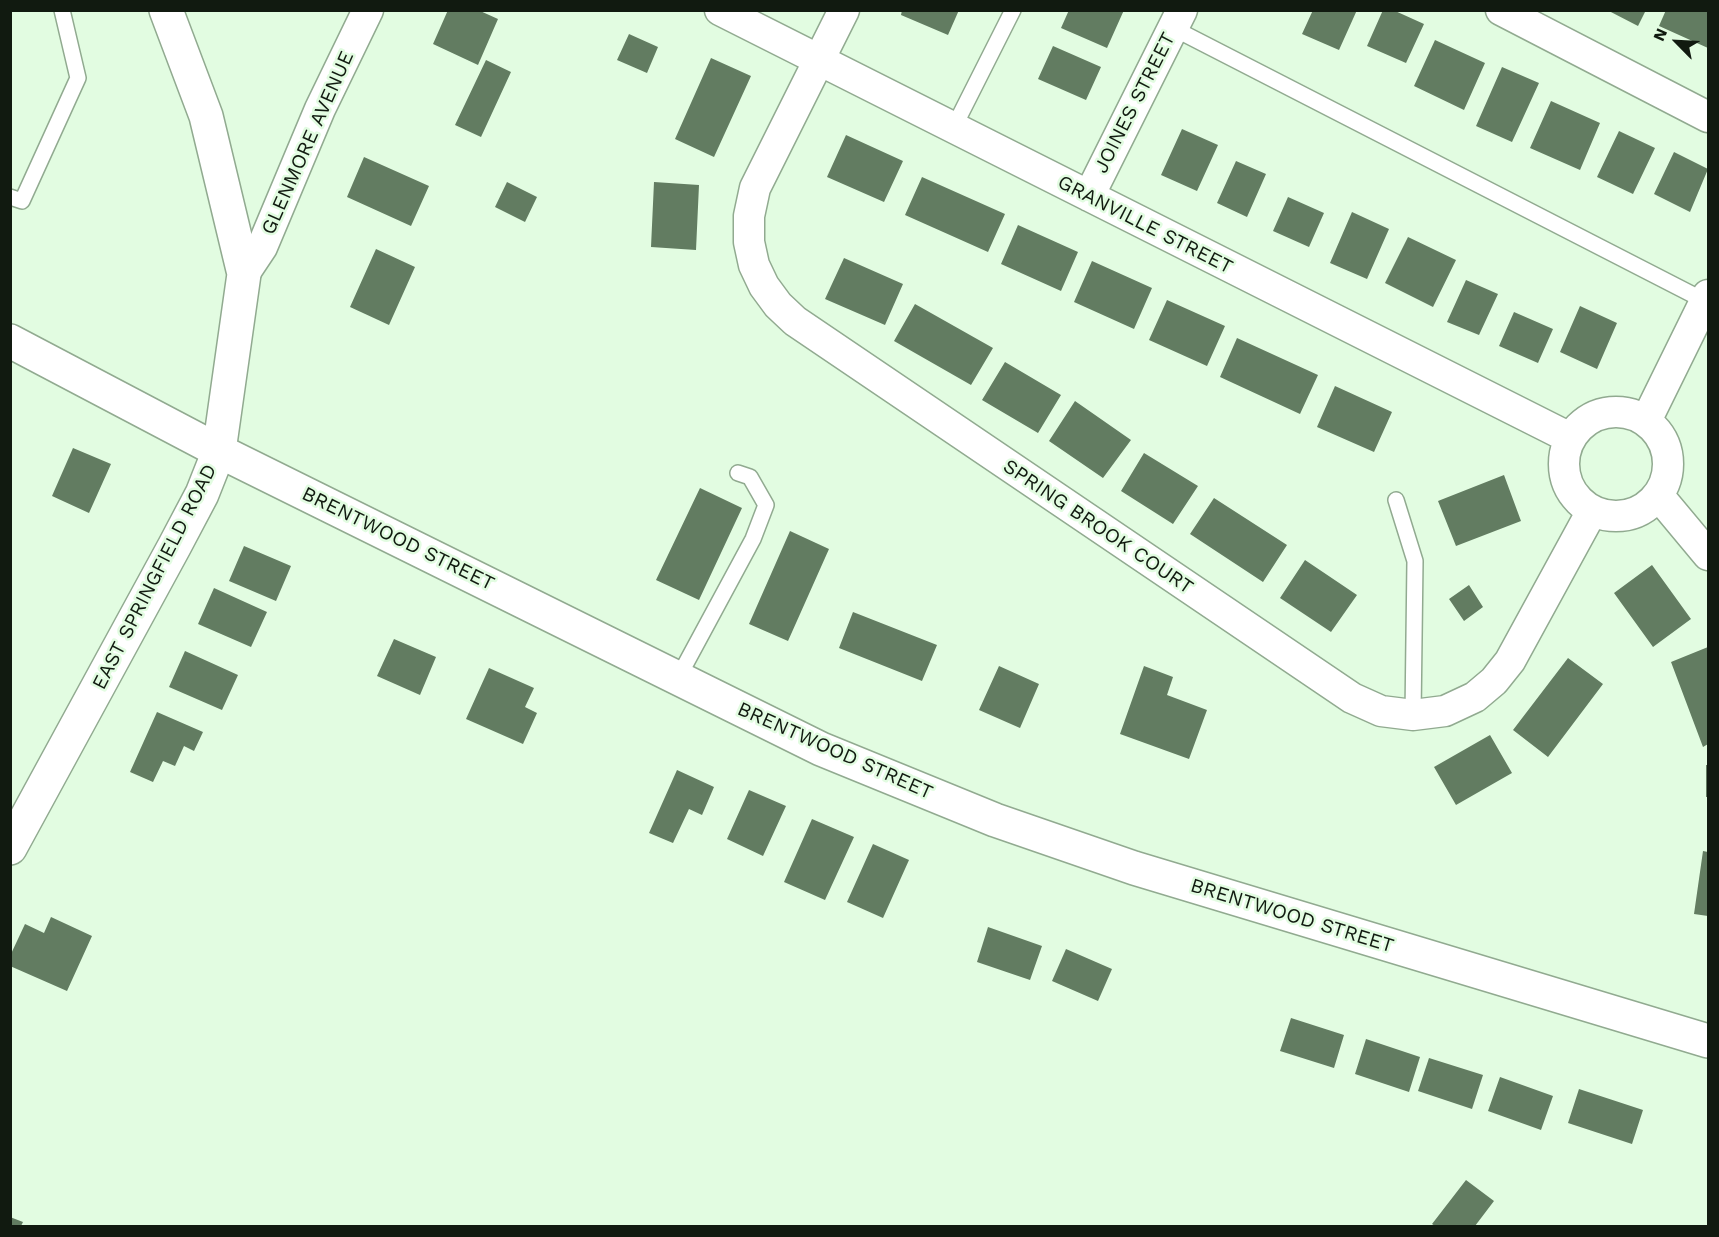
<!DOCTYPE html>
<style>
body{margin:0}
#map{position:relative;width:1719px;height:1237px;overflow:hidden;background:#e2fce1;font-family:"Work Sans",sans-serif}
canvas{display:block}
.frame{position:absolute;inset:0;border:12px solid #111a10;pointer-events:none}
.north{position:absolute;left:1647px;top:12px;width:60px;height:60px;-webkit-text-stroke:4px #e2fce1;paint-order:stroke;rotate:294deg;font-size:16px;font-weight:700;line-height:24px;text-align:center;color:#111a10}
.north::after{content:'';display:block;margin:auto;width:21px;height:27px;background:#111a10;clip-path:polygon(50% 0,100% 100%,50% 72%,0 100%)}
</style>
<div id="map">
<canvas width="1719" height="1237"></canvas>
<div class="frame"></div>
<div class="north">N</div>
</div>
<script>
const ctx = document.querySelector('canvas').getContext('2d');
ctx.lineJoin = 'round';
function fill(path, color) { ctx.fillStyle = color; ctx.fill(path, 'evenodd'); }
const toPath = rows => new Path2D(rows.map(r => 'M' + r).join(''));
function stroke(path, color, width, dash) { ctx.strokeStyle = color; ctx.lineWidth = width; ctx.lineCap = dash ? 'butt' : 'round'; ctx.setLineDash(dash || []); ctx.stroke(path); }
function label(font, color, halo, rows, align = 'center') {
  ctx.font = font + ' "Work Sans",sans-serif'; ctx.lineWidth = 5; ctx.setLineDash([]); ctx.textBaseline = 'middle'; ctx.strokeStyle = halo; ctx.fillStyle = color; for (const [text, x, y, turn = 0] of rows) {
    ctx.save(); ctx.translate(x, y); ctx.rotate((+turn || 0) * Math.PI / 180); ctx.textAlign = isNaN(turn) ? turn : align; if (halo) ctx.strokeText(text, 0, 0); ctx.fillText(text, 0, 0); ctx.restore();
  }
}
fill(toPath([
 [448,10,478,10,498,19,478,65,433,44],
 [902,10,959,10,948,35,901,15],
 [1069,10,1124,10,1107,48,1061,28],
 [1313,10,1357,10,1339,50,1302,34],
 [1383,10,1393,10,1424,24,1406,63,1367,46],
 [1607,10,1646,10,1638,26],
 [1666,10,1708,10,1708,48,1659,26],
 [629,34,658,47,647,73,617,60],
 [1435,40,1485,63,1464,110,1414,86],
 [1053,46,1101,67,1086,100,1038,79],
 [711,58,751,76,714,157,675,139],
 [486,60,511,72,481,137,455,125],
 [1502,67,1539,83,1512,142,1476,126],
 [1551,101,1600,123,1580,170,1530,148],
 [1182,129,1218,145,1197,191,1161,175],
 [1619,131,1655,148,1633,194,1597,177],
 [846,135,903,161,884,202,827,177],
 [1674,152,1708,169,1690,212,1654,194],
 [364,157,429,186,411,226,347,197],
 [1236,161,1266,174,1247,217,1217,203],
 [922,177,1005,214,988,252,905,215],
 [507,182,537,197,525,222,495,207],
 [654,182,699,185,696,250,651,247],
 [1288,197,1324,213,1309,247,1273,231],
 [1352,212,1389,229,1367,279,1330,263],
 [1018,225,1078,252,1061,291,1001,264],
 [1408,237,1456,260,1433,307,1385,283],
 [376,249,415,267,389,325,350,307],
 [844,258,903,284,885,325,825,299],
 [1092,261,1152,288,1134,329,1074,302],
 [1466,280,1498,294,1479,335,1447,322],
 [1167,300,1225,326,1207,366,1149,340],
 [915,304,993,348,971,385,894,341],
 [1580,306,1617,323,1597,369,1560,352],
 [1514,312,1553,329,1538,363,1499,346],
 [1237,338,1318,375,1300,414,1220,377],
 [1005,362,1061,395,1038,433,982,400],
 [1335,386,1392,412,1374,452,1317,427],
 [1075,401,1131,440,1103,478,1049,441],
 [73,448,111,464,89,513,52,496],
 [1144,453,1198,486,1173,524,1121,491],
 [1504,475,1521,521,1456,546,1438,501],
 [700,488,742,508,699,600,656,580],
 [1214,498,1287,545,1263,582,1190,534],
 [790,531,829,549,788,641,749,624],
 [244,546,291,566,276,601,229,581],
 [1305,560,1357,595,1331,632,1280,598],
 [1652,565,1691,619,1653,647,1614,593],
 [1469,585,1483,607,1464,621,1449,599],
 [214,588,267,612,251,647,198,624],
 [853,612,937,645,922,681,839,648],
 [394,639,436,657,420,695,377,676],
 [1708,647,1708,744,1703,747,1671,662],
 [185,651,238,675,222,710,169,687],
 [1568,658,1603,684,1548,757,1513,730],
 [999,666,1039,684,1020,728,979,710],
 [1144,666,1173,677,1167,695,1207,710,1189,759,1120,734],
 [489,668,534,688,525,707,537,713,523,744,466,719],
 [157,712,203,732,194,751,184,746,175,766,163,761,153,782,130,772],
 [1490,735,1512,773,1456,805,1434,767],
 [1706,765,1708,765,1708,797,1706,797],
 [677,770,714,787,702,815,689,809,673,843,649,833],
 [749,790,786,806,763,856,727,839],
 [812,819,854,837,825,900,784,882],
 [873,844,909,860,883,918,847,902],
 [1703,851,1708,852,1708,916,1694,914],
 [51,917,92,936,67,991,10,966,10,956,25,924,44,933],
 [988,927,1042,946,1030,980,977,962],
 [1066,949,1112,969,1098,1001,1052,981],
 [1291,1018,1344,1035,1334,1068,1280,1051],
 [1366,1039,1420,1057,1409,1092,1355,1074],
 [1429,1058,1483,1075,1472,1109,1418,1091],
 [1500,1077,1553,1096,1541,1130,1488,1111],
 [1579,1089,1643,1110,1632,1144,1568,1123],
 [1466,1180,1494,1201,1475,1226,1435,1226,1432,1224],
 [10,1217,23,1222,21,1226,10,1226]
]), '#627c61');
const service = toPath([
 [1173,28,1705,301],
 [953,129,1013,10],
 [10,197,22,201,78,78,62,10],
 [1396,500,1415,561,1413,715],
 [678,678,753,539,766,505,750,477,738,473]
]);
const minor = toPath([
 [720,10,1570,438],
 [844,10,755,188,749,216,749,242,754,265,764,286,778,305,795,321,1352,698,1381,711,1413,715,1445,711,1475,697,1494,681,1510,661,1592,511],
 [1501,10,1708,117],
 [1089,196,1182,10],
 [244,274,262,247,320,109,368,10],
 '1564 464a52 52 0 1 1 104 0a52 52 0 1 1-104 0Z',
 [1646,421,1708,295],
 [1658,495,1708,555]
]);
const tertiary = toPath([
 [10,848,174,547,202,494,219,451,244,274,206,116,166,10]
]);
const secondary = toPath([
 [10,341,219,451,821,749,995,820,1134,868,1708,1041]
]);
stroke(service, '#91aa90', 18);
stroke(minor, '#91aa90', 33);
stroke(tertiary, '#91aa90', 36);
stroke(secondary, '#91aa90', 36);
stroke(service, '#fff', 15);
stroke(minor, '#fff', 30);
stroke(tertiary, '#fff', 33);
stroke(secondary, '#fff', 33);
label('20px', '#111a10', '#e2fce1', [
 ["JOINES STREET",1135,103,-63],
 ["GLENMORE AVENUE",308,143,-66],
 ["GRANVILLE STREET",1145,225,27],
 ["SPRING BROOK COURT",1098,527,34],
 ["BRENTWOOD STREET",398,539,26],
 ["EAST SPRINGFIELD ROAD",155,577,-63],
 ["BRENTWOOD STREET",835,751,24],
 ["BRENTWOOD STREET",1292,916,17]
]);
</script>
